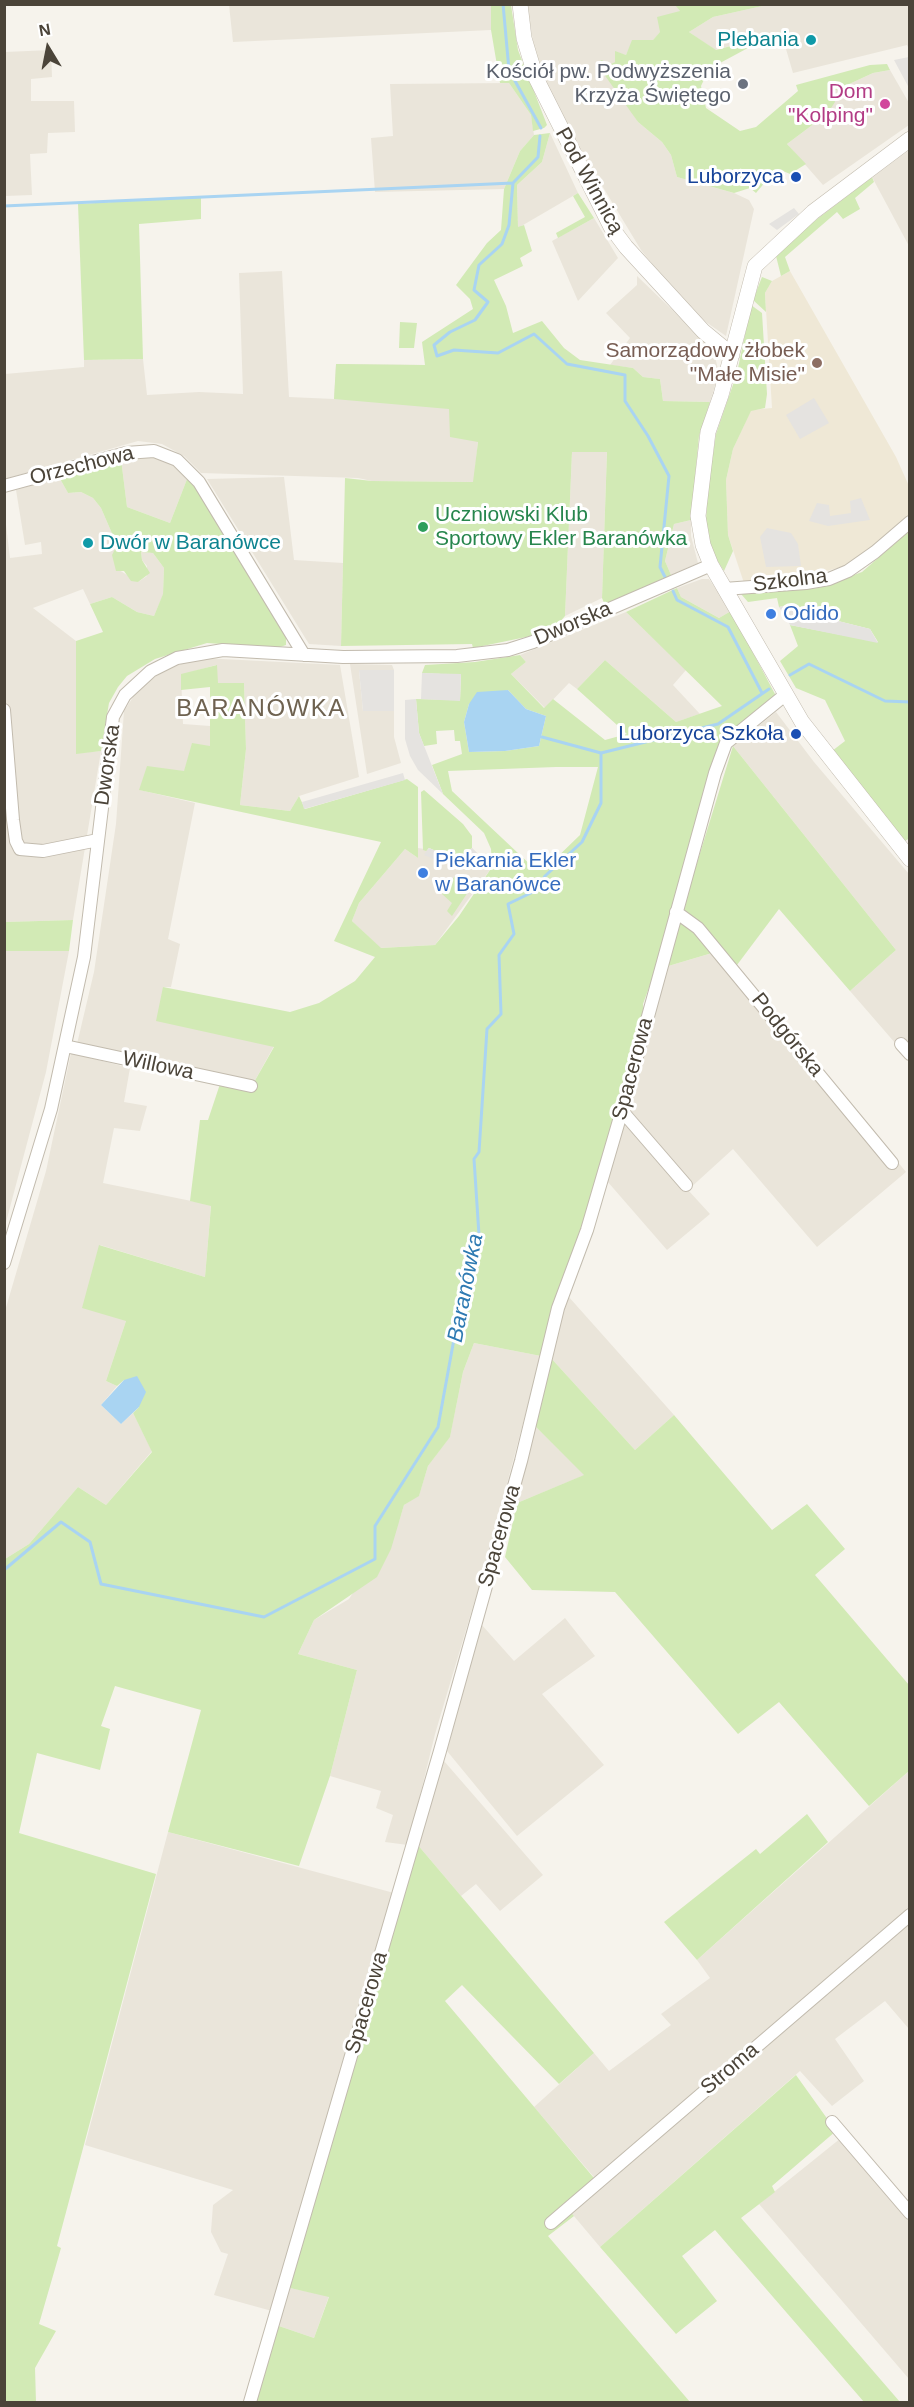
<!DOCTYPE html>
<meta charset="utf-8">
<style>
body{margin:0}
#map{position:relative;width:914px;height:2407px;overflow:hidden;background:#f6f3ec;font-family:Helvetica,sans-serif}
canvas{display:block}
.frame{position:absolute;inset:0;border:6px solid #4b4439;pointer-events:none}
.north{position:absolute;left:18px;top:18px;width:60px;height:60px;-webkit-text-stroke:4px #fff;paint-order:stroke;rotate:350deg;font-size:16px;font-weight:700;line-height:24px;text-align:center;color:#4b4439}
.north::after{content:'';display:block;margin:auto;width:21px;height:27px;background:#4b4439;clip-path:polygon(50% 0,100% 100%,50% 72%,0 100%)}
</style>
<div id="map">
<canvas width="914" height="2407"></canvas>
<div class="frame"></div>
<div class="north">N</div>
</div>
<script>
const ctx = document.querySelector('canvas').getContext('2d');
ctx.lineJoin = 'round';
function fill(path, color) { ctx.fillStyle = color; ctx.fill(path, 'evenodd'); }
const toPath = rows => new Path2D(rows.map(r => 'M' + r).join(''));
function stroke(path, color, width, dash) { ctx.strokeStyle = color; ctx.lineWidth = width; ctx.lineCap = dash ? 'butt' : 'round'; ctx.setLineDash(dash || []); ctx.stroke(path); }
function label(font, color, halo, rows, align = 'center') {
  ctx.font = font + ' Helvetica,sans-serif'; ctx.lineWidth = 6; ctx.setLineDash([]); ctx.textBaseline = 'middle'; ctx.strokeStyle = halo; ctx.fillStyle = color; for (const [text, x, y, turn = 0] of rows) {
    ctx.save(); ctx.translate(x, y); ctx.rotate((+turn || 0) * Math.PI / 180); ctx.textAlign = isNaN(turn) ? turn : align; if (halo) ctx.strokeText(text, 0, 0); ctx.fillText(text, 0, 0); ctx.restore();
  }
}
fill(toPath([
 [675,4,680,11,653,40,633,40,626,55,615,52,615,62,609,66,602,60,638,122,662,142,671,155,677,177,734,193,749,200,754,209,726,336,690,311,641,250,575,141,537,65,527,5],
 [229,5,491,5,491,30,233,42],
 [767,5,909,5,909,49,907,45,793,73,781,32,715,50,689,32,713,17],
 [51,50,52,77,31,79,31,101,74,101,75,132,48,133,47,153,30,154,32,195,5,196,5,52],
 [890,70,909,103,909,125,823,185,787,144,827,114,832,92,873,73],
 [509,83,531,115,534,135,520,151,504,189,375,192,371,138,393,136,390,84],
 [550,133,578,193,518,228,517,185,542,162],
 [909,148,909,246,872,177],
 [594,218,618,258,578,301,552,241],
 [282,271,289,397,334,399,336,364,426,365,478,441,474,482,372,481,358,478,201,473,184,456,162,444,138,441,5,479,5,374,84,367,84,360,143,359,147,395,199,392,243,394,239,273],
 [637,276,713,349,719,373,710,402,663,401,660,379,643,377,633,368,610,365,630,338,606,313,637,285],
 [607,451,602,598,565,616,572,452],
 [153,456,164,458,189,474,170,523,127,507,121,459],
 [59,477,68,493,81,492,93,498,101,508,117,545,114,551,119,570,138,582,147,576,147,566,142,560,141,552,153,553,164,568,163,595,154,616,137,612,112,597,90,604,83,589,33,608,76,641,76,753,101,751,73,920,5,922,4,508,10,558,42,554,41,542,25,545,16,490],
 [284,477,294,560,343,563,341,646,309,644,207,479],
 [691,520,691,536,698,563,671,575,665,561,674,524],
 [702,579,709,579,731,611,719,618,681,597,677,588],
 [626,612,686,670,673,685,700,714,676,722,605,660,577,689,569,683,545,708,511,674,526,662,520,655],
 [202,658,340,665,359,777,299,796,290,811,240,805,246,749,244,683,217,684,216,665,181,675,183,724,210,726,211,746,184,771,140,790,195,803,168,939,180,944,171,987,163,987,274,1046,253,1084,77,1044,94,972,116,824,124,711,139,688,168,668],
 [350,664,392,665,394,670,359,670,363,711,394,711,394,737,401,763,367,774],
 [776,712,814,762,909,874,909,1059,850,991,896,950,733,746],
 [418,848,463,855,472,848,492,867,435,945,380,948,352,921,359,903,405,849,418,858],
 [5,951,69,951,46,1072,5,1226],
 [712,953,727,970,737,965,906,1172,817,1247,733,1149,688,1190,710,1214,667,1250,607,1181,665,967],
 [71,1053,130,1068,124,1102,147,1106,140,1131,114,1128,103,1183,211,1205,205,1277,100,1245,126,1321,106,1381,117,1386,101,1405,121,1424,133,1413,152,1451,106,1505,78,1487,29,1544,5,1559,5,1311,46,1171],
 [568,1296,674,1415,635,1450,550,1357],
 [474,1343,541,1356,485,1566,435,1734,408,1845,385,1842,393,1815,376,1808,381,1791,330,1776,357,1670,298,1654,314,1620,349,1599,399,1521,404,1505,419,1495,428,1466,450,1436,463,1372],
 [534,1425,585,1475,517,1503],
 [565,1618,595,1656,542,1694,604,1765,517,1836,447,1751,481,1624,514,1661],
 [444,1761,543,1875,500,1911,476,1884,461,1896,417,1844],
 [909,1771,909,2029,885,2001,835,2039,864,2081,832,2106,800,2071,600,2247,568,2209,599,2183,534,2107,594,2053,609,2071,671,2025,661,2014,710,1978,697,1960],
 [168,1832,394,1893,272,2311,214,2295,228,2254,221,2252,211,2232,213,2205,233,2190,85,2145],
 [841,2138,909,2217,909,2379,759,2204],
 [290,2288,329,2296,314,2338,276,2325]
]), '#eae5da');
fill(toPath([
 [790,271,896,457,909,486,909,515,850,565,790,580,744,583,728,535,726,480,733,449,751,410,772,408,765,293,772,281]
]), '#efe8d6');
fill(toPath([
 [491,5,511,5,518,50,547,125,544,128,533,131,531,115,509,83,500,83,491,30],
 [675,5,767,5,713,17,689,32,716,50,781,32,782,37,746,49,709,69,701,86,706,108,740,131,756,127,798,91,796,85,870,65,887,64,890,70,873,73,832,92,835,102,827,114,787,144,806,164,790,174,783,171,772,174,756,193,750,188,734,193,677,177,671,155,662,142,638,122,596,63,602,60,609,65,615,62,615,51,626,55,632,40,653,40,660,32,657,17,680,11],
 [550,133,542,162,517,185,518,227,524,225,532,251,520,258,523,266,494,280,506,306,513,333,542,321,564,348,580,360,633,368,643,377,660,379,663,401,710,402,699,436,691,520,674,524,665,561,671,575,605,605,602,598,607,452,572,452,565,616,559,623,531,636,473,648,472,644,341,646,345,478,372,481,473,482,478,442,450,437,449,409,334,399,336,364,425,365,422,342,473,309,470,299,456,285,487,243,501,230,504,189,520,151,534,135],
 [872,177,874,182,855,198,860,209,843,219,837,212,785,257,790,271,781,276,776,256,782,246],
 [578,193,594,218,558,238,556,233,585,217,573,196],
 [201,197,201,219,139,224,143,359,84,360,78,204],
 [762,277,772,281,765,293,766,312,753,300],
 [751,305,762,313,767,394,765,408,751,411,733,449,726,480,728,535,733,551,724,571,715,557,708,537,706,520,708,488,716,434,737,373],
 [400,322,417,323,414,348,399,348],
 [121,459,127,507,170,523,189,474,286,633,286,645,277,648,207,643,155,659,127,676,118,687,109,703,101,751,76,754,76,641,103,632,90,604,112,597,137,612,154,616,163,594,164,568,153,553,141,552,142,560,150,573,138,582,131,581,124,571,116,571,112,555,117,545,101,508,93,498,81,492,68,493,59,477],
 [909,531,910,838,905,841,832,751,845,741,825,700,796,688,780,661,798,646,790,625,878,642,870,629,806,613,795,604,779,607,777,598,748,602,741,594,818,588,862,572],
 [677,588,681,597,719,618,731,611,776,696,722,741,660,957,643,1004,644,1012,604,1161,541,1356,474,1343,463,1372,450,1437,428,1466,419,1496,404,1505,391,1549,377,1577,314,1620,298,1654,357,1670,330,1776,299,1866,168,1832,201,1710,115,1686,101,1726,110,1729,100,1770,37,1753,19,1833,156,1874,57,2246,61,2248,39,2324,56,2331,35,2368,36,2402,5,2402,5,1559,29,1544,78,1487,106,1505,152,1452,133,1413,139,1407,124,1380,117,1386,106,1381,126,1321,82,1308,99,1245,205,1277,211,1206,190,1201,200,1120,208,1120,220,1084,253,1084,274,1047,156,1021,163,987,290,1012,319,1003,355,981,375,957,334,941,381,842,139,790,147,766,184,771,192,743,210,746,210,687,181,690,181,674,217,665,218,683,244,683,246,749,240,805,290,811,299,796,305,809,407,779,418,787,418,858,405,849,359,903,352,921,381,948,435,945,459,916,492,867,491,849,484,833,443,794,432,765,462,754,460,741,455,741,454,730,436,731,437,744,424,746,419,733,416,699,460,700,461,675,422,673,425,665,475,662,520,655,526,662,511,674,544,708,553,699,605,740,627,734,577,689,605,660,676,722,722,706,626,612],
 [508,690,526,709,546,716,539,746,505,751,469,752,464,722,469,704],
 [556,767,598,767,580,835,548,866,536,870,452,791,448,771],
 [733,746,896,950,850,991,779,909,737,965,727,970,712,953,665,967],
 [424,790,463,824,472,836,472,848,463,855,445,855,429,848,426,851,423,850,421,792],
 [455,876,472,886,452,916,447,911,452,903,442,894],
 [73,920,69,951,5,951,5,922],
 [550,1357,635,1450,674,1415,772,1530,807,1504,845,1549,815,1575,909,1685,909,1771,869,1806,779,1702,738,1734,615,1592,532,1590,505,1557,517,1503,584,1475,534,1425],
 [807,1814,828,1842,697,1960,664,1922,756,1849,760,1854],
 [417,1844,594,2053,559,2084,462,1985,445,2001,599,2184,569,2210,574,2216,548,2236,690,2402,253,2402,276,2325,314,2338,329,2297,290,2288],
 [796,2075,836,2131,772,2186,775,2192,741,2218,900,2402,864,2402,715,2230,682,2256,717,2301,676,2334,600,2247]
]), '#d2eab5');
fill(toPath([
 [909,57,910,57,909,88,894,60],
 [794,208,799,214,777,230,769,224],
 [814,398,829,423,800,439,786,415],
 [861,498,870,520,828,526,809,521,817,503,829,505,830,516,851,513,850,501],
 [767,528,791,533,798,544,801,566,766,567,760,537],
 [795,604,806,613,870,629,878,643,790,625,779,607],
 [359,670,394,670,394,711,363,711],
 [422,673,461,674,460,701,421,699],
 [416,699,419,733,443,794,418,770,410,756,405,739,405,700],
 [403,773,405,780,304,809,302,802],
 [429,848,445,855,463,855,472,848,477,853,465,862,443,863,424,855]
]), '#e5e3e0');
fill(toPath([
 [508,690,526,709,546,716,539,746,505,751,469,752,464,722,469,704,477,692],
 [137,1376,146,1392,139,1407,121,1424,101,1405,124,1380]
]), '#a9d4f2');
stroke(toPath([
 [503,4,509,70,541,128],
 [540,136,538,157,513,183,509,225,502,244,479,265,474,290,488,302,475,320,450,332,434,345,437,356,454,350,498,353,534,334,567,364,625,375,625,401,648,436,669,476,660,567,665,577],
 [4,206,513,183],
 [673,591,677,600,728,627,762,693],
 [790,675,809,664,885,701,910,702],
 [542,737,601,753],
 [4,1570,61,1522,90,1542,101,1584,264,1617,375,1559,375,1526,438,1427,456,1328,479,1235,474,1159,479,1152,487,1029,501,1014,499,955,514,934,508,904,537,890,545,876,582,842,601,803,601,753,718,724,769,689]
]), '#a9d4f2', 3);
const minor = toPath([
 [4,486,126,453,154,451,177,460,199,482,304,655],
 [724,589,806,583,829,579,848,571,875,552,910,522],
 [4,710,13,820,16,841,20,849,43,851,98,840],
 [676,912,698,928,892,1163],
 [901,1044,910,1054],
 [65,1046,251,1086],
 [622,1111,686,1185],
 [4,1263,51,1109,84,957,113,717,125,695,151,671,177,658,223,650,343,657,457,656,508,650,533,642,711,565],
 [832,2122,910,2213],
 [551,2223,910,1915],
 [250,2402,440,1751,521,1461,558,1308,587,1230,625,1100,715,773,726,743,785,695]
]);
const tertiary = toPath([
 [520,4,524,38,536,78,611,227,626,247,703,331,732,355],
 [910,139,813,212,755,266,721,395,708,432,698,516,703,545,711,565,802,722,910,859]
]);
stroke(minor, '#c2bbae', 14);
stroke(tertiary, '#c2bbae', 16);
stroke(minor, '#fff', 12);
stroke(tertiary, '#fff', 15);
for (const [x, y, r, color] of [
 [811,40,6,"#0f9aa8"],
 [743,84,6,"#6b7280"],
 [885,104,6,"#d1479c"],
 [796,177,6,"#1a4fb4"],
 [817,363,6,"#8d6e63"],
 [423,527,6,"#2e9e5b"],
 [88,543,6,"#0f9aa8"],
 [771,614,6,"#3f7fe0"],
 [796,734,6,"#1a4fb4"],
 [423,873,6,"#3f7fe0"]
]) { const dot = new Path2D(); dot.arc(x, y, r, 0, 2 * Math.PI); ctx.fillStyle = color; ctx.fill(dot); stroke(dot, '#fff', 2); }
label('21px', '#0d838f', '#fff', [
 ["Plebania",799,40],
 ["Dwór w Baranówce",100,543,"left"]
], 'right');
label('21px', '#5b616d', '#fff', [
 ["Kościół pw. Podwyższenia",731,72],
 ["Krzyża Świętego",731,96]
], 'right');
label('21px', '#b23c85', '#fff', [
 ["Dom",873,92],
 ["\"Kolping\"",873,116]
], 'right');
label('21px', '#164399', '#fff', [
 ["Luborzyca",784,177],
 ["Luborzyca Szkoła",784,734]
], 'right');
label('21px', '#4b4439', '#fff', [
 ["Pod Winnicą",589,181,61],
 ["Orzechowa",82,466,-14],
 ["Szkolna",790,581,-7],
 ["Dworska",573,624,-23],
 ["Dworska",108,765,-82],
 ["Podgórska",787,1035,51],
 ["Willowa",158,1066,12],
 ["Spacerowa",633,1069,-75],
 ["Spacerowa",500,1536,-74],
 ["Spacerowa",367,2003,-74],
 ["Stroma",730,2069,-40]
]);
label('21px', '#785e54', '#fff', [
 ["Samorządowy żłobek",805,351],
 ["\"Małe Misie\"",805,375]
], 'right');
label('21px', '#27864d', '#fff', [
 ["Uczniowski Klub",435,515],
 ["Sportowy Ekler Baranówka",435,539]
], 'left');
label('21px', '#366cbe', '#fff', [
 ["Odido",783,614],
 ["Piekarnia Ekler",435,861],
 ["w Baranówce",435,885]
], 'left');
label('italic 22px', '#2e7ab2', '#fff', [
 ["Baranówka",466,1288,-79]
]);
ctx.letterSpacing = '1.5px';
label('24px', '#6e6250', '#fff', [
 ["BARANÓWKA",261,709]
]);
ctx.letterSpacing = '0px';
</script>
